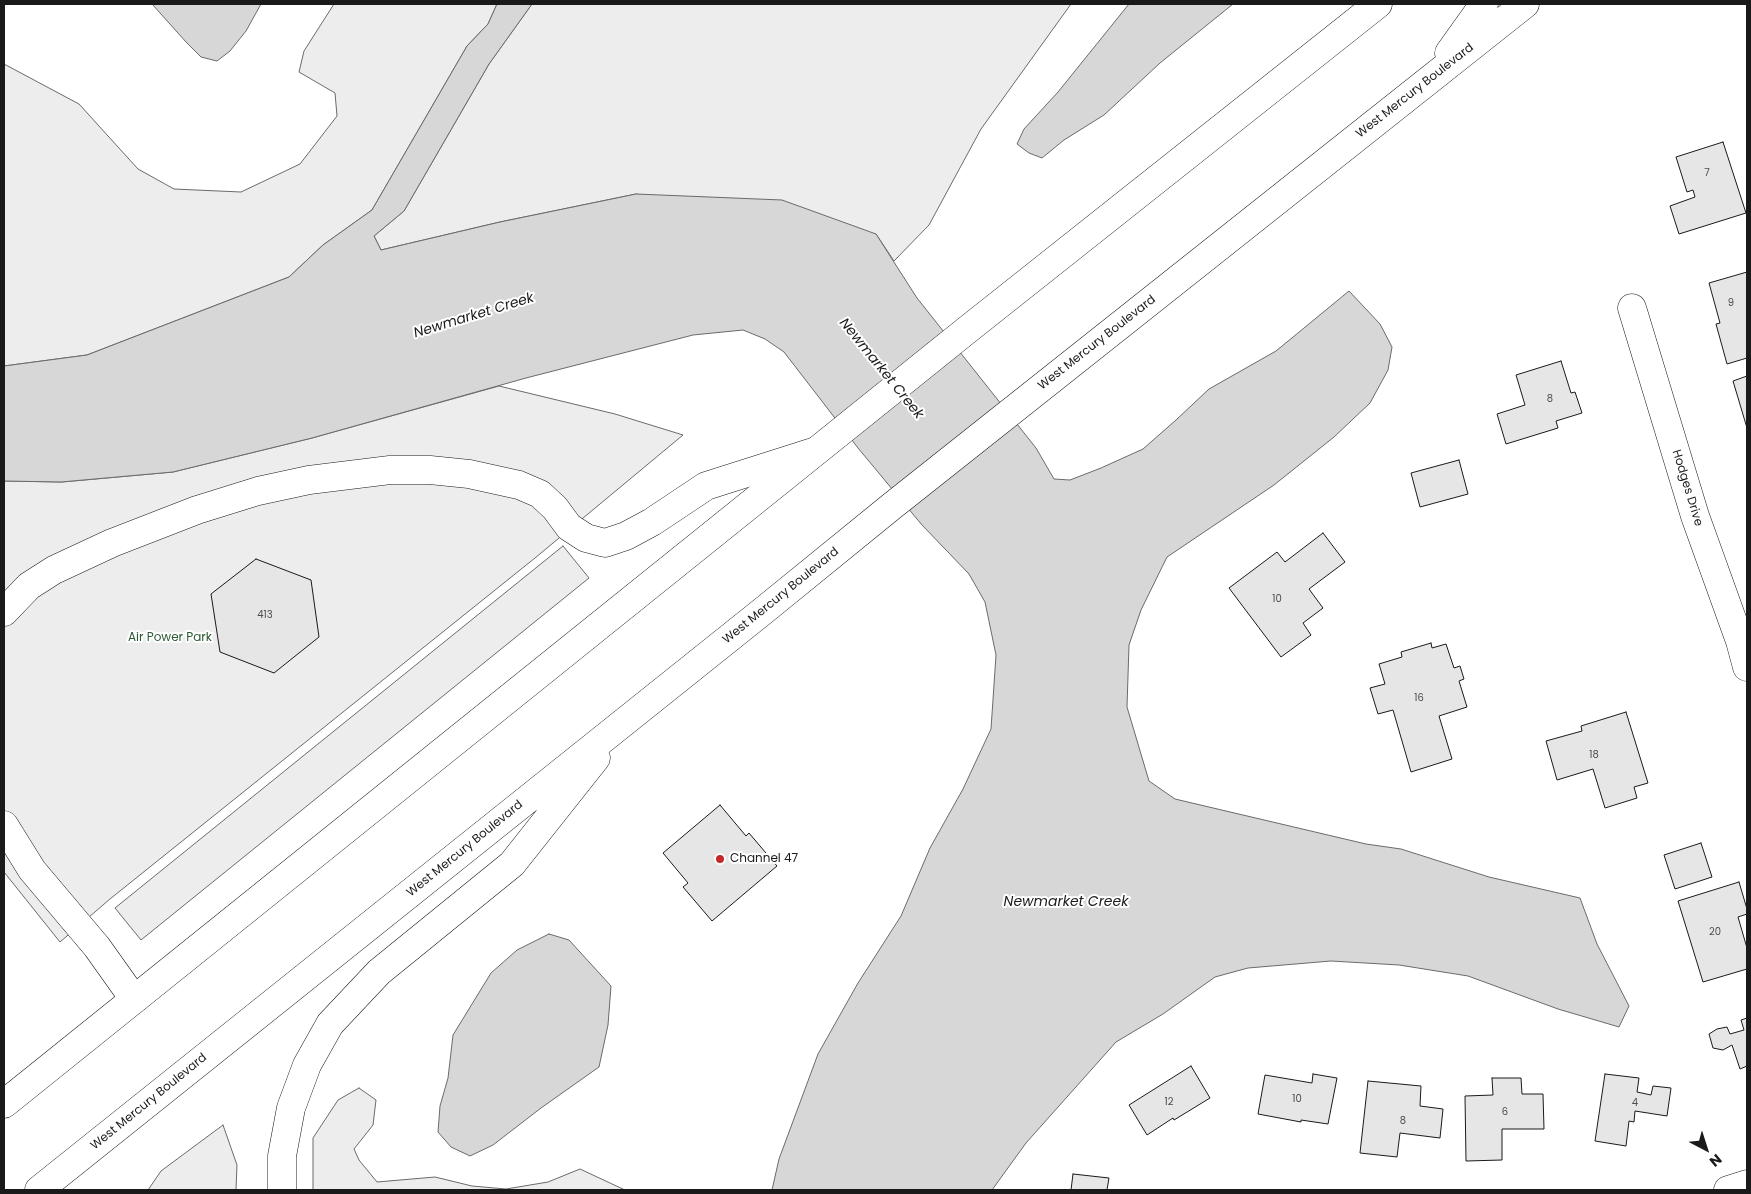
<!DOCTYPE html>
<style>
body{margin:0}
#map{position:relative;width:1751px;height:1194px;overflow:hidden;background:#fff;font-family:Poppins,sans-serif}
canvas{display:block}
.frame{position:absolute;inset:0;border:5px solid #1a1a1a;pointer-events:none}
.north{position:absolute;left:1681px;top:1124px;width:50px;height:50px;-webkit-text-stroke:4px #fff;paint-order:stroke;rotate:140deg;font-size:14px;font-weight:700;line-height:20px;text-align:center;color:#1a1a1a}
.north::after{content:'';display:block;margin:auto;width:18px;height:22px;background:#1a1a1a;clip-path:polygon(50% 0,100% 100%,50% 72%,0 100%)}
</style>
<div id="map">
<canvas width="1751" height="1194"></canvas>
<div class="frame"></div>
<div class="north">N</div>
</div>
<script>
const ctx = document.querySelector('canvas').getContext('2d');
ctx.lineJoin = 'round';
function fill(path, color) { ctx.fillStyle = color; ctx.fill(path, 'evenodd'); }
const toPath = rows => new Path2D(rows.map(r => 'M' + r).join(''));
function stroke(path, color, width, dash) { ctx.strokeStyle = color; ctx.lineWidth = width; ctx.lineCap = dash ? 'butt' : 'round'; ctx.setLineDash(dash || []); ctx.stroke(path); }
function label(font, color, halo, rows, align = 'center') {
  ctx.font = font + ' Poppins,sans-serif'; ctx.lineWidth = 4; ctx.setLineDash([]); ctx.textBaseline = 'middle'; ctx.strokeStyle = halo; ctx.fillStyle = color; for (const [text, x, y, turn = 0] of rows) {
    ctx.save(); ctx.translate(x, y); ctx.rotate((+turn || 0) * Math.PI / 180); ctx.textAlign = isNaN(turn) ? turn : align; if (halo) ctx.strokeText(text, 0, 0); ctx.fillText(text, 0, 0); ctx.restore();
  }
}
const built = toPath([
 [334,4,497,4,488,24,467,46,372,210,323,245,289,277,87,355,4,366,4,64,79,104,138,169,174,189,241,192,300,164,337,116,335,93,299,72,304,51,334,4],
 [532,4,1071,4,981,129,929,225,894,261,876,234,636,194,500,222,381,250,374,236,404,211,489,64,532,4],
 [499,386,615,414,683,435,535,558,110,899,60,942,4,872,4,481,62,482,173,472,312,438,499,386],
 [563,546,589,578,141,940,115,908,563,546],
 [359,1088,376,1100,373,1125,354,1149,359,1160,377,1182,435,1177,472,1186,506,1189,548,1182,580,1169,625,1190,313,1190,313,1138,338,1100,359,1088],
 [223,1125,237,1165,236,1190,148,1190,161,1171,223,1125]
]);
fill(built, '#ededed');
stroke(built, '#6a6a6a', 1);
const water = toPath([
 [152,4,261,4,246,31,230,51,217,61,201,57,186,42,152,4],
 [497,4,532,4,489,64,404,211,374,236,381,250,500,222,636,194,782,200,876,234,917,298,1036,448,1054,479,1070,480,1101,468,1143,449,1176,420,1209,389,1276,351,1349,291,1380,324,1392,347,1388,370,1370,403,1334,437,1274,485,1167,557,1141,610,1129,645,1127,707,1149,781,1175,799,1366,844,1401,849,1489,877,1580,898,1597,944,1629,1006,1619,1027,1558,1009,1468,976,1399,965,1331,961,1248,968,1215,977,1163,1014,1116,1042,1026,1143,992,1190,772,1190,779,1159,818,1054,858,983,901,916,930,848,963,789,991,729,996,655,985,602,969,574,922,525,858,448,784,352,765,339,743,330,693,335,526,378,312,438,173,472,61,482,4,481,4,366,87,355,289,277,323,245,372,210,467,46,488,24,497,4],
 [1129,4,1233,4,1160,63,1104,115,1064,140,1042,158,1029,153,1017,144,1024,129,1058,92,1129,4],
 [549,934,569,940,611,986,608,1025,599,1067,541,1108,493,1145,470,1156,451,1147,438,1132,440,1106,448,1078,453,1035,491,973,517,950,549,934]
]);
fill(water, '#d7d7d7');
stroke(water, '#6a6a6a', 1);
const building = toPath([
 [1723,142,1746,213,1679,234,1670,206,1695,197,1693,190,1687,192,1676,157,1723,142],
 [1747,272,1747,358,1727,364,1716,324,1720,323,1709,283,1747,272],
 [1561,361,1571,393,1575,392,1582,413,1556,421,1558,428,1506,444,1497,414,1525,405,1516,375,1561,361],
 [1747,376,1747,428,1733,381,1747,376],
 [1459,460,1468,494,1420,507,1411,473,1459,460],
 [1323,533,1345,562,1309,589,1323,608,1303,623,1311,635,1281,657,1229,588,1277,552,1285,562,1323,533],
 [256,559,311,580,319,637,274,673,220,652,211,594,256,559],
 [1431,643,1432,648,1446,644,1454,668,1460,666,1464,679,1459,681,1467,707,1439,716,1452,759,1411,772,1393,710,1378,714,1370,688,1385,684,1379,664,1402,657,1401,652,1431,643],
 [1626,712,1648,783,1634,787,1637,798,1605,808,1593,769,1557,780,1546,741,1582,731,1581,726,1626,712],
 [720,805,746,836,749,833,777,866,712,921,683,887,688,883,663,853,720,805],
 [1701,843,1712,877,1675,889,1664,855,1701,843],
 [1739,882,1747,909,1747,914,1738,917,1747,948,1747,969,1703,982,1678,901,1739,882],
 [1747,1018,1747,1066,1740,1069,1732,1045,1723,1050,1713,1048,1709,1034,1717,1029,1727,1027,1730,1034,1744,1030,1741,1020,1747,1018],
 [1191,1066,1210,1098,1174,1120,1173,1118,1147,1135,1129,1105,1191,1066],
 [1313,1074,1337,1078,1328,1124,1301,1120,1301,1122,1258,1114,1265,1075,1312,1083,1313,1074],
 [1605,1074,1639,1078,1637,1092,1651,1095,1653,1086,1671,1088,1667,1116,1635,1111,1634,1122,1629,1121,1626,1146,1595,1141,1605,1074],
 [1492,1078,1521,1078,1522,1094,1543,1094,1544,1129,1502,1129,1502,1160,1466,1161,1465,1096,1493,1095,1492,1078],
 [1368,1081,1421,1086,1420,1106,1443,1109,1440,1138,1400,1133,1397,1157,1360,1153,1368,1081],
 [1073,1174,1109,1178,1107,1190,1071,1190,1073,1174]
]);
fill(building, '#e6e6e6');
stroke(building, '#1a1a1a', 1);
const minor = toPath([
 [1632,308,1695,516,1740,641,1747,667],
 [4,612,29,586,54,570,112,543,197,510,258,491,309,480,390,470,430,470,469,474,519,485,540,494,555,508,569,527,586,538,605,543,626,536,652,522,706,486,816,451],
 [4,825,32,870,97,947,134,999],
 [1728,1190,1747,1184]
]);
const major = toPath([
 [1449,53,1484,4],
 [4,1104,967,330,1378,4],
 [39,1190,763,611,892,506,1525,4],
 [282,1190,282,1156,291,1108,307,1065,330,1024,379,972,512,864,596,758]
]);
stroke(minor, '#1a1a1a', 29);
stroke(major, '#1a1a1a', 29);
stroke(minor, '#fff', 28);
stroke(major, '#fff', 28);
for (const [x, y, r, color] of [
 [720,859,5,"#c62828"]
]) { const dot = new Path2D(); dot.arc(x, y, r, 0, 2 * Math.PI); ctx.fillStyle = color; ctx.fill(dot); stroke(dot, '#fff', 2); }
label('10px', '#4d4d4d', null, [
 ["7",1707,173],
 ["9",1731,303],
 ["8",1550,399],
 ["10",1277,599],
 ["413",265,615],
 ["16",1419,698],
 ["18",1594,755],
 ["20",1715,932],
 ["10",1297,1099],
 ["12",1169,1102],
 ["4",1635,1103],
 ["6",1505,1112],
 ["8",1403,1121]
]);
label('12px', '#1a1a1a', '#fff', [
 ["West Mercury Boulevard",1415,91,-38],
 ["West Mercury Boulevard",1097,343,-38],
 ["Hodges Drive",1687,488,73],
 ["West Mercury Boulevard",781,596,-39],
 ["West Mercury Boulevard",465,849,-39],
 ["West Mercury Boulevard",149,1102,-39]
]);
label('12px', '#2b5a34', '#fff', [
 ["Air Power Park",170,638]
]);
label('12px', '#1a1a1a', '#fff', [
 ["Channel 47",730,859]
], 'left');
label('italic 14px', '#1a1a1a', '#fff', [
 ["Newmarket Creek",474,316,-17],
 ["Newmarket Creek",881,369,51],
 ["Newmarket Creek",1066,902]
]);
</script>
